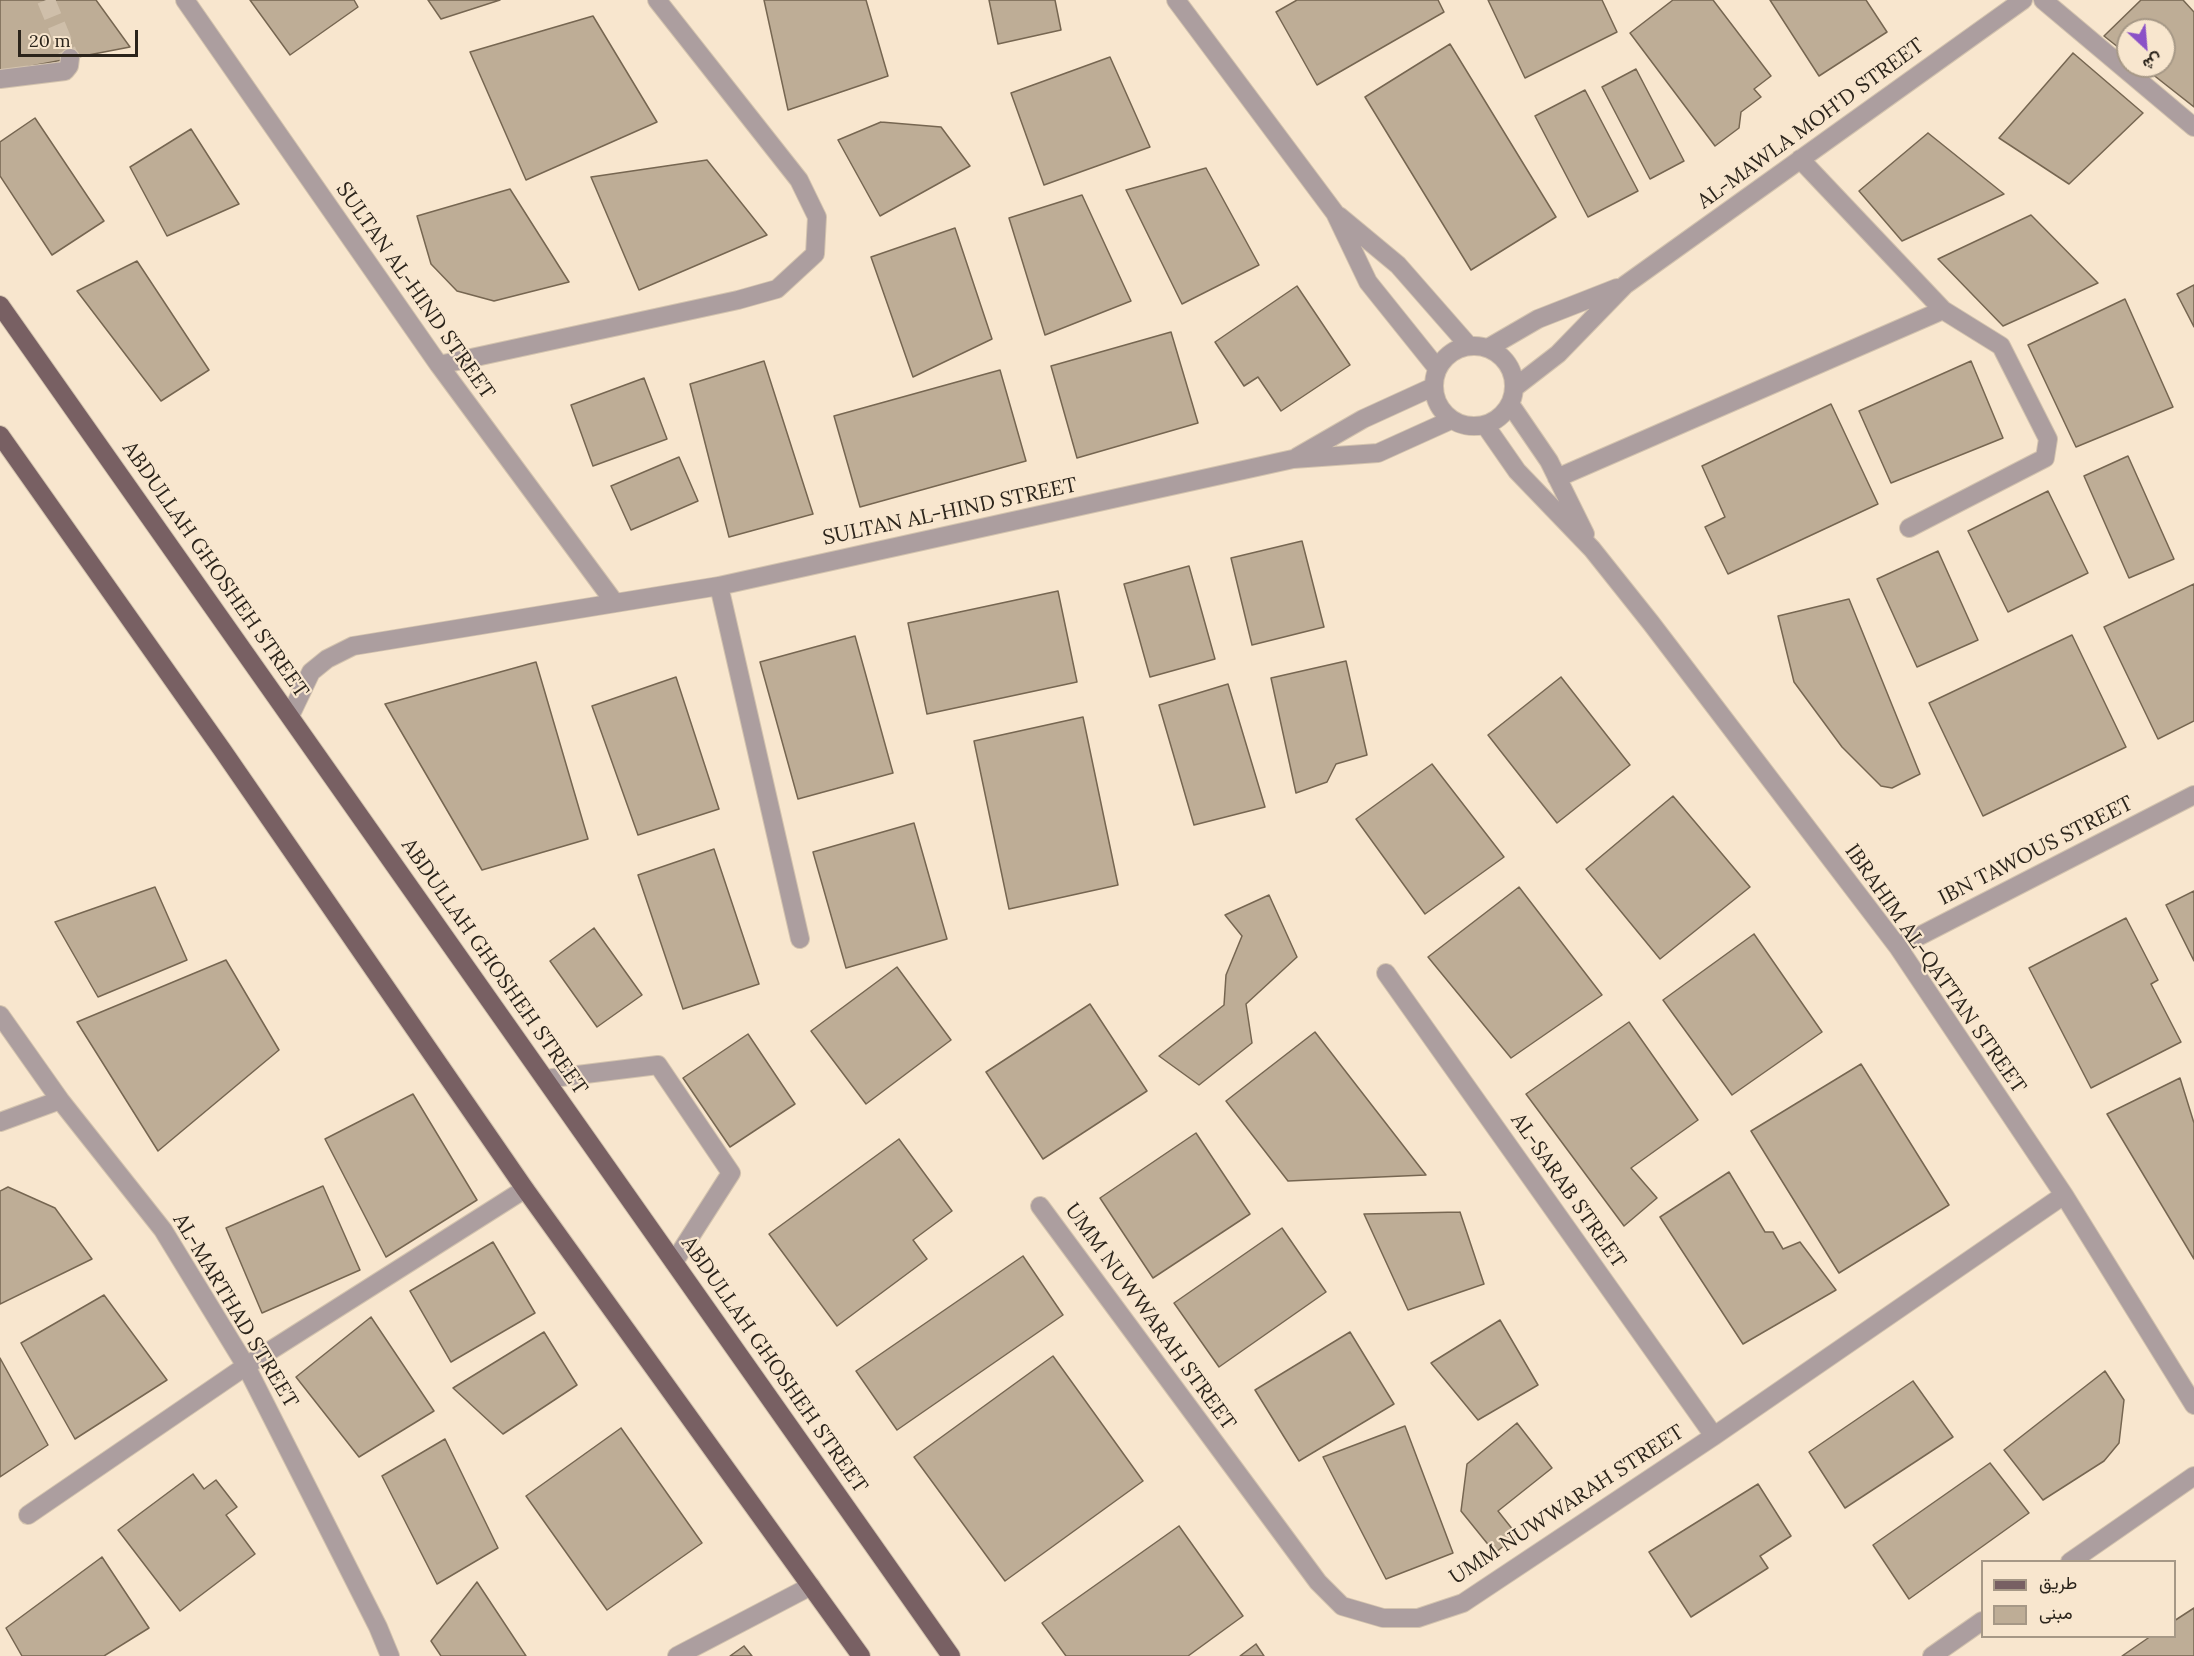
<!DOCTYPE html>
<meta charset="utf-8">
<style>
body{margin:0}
#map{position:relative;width:2194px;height:1656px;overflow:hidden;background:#f8e6ce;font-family:Lora,Vazirmatn,serif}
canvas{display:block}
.legend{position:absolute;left:1981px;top:1560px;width:195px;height:78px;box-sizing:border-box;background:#f8e6ce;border:2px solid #a69886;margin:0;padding:8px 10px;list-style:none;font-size:18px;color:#2b241b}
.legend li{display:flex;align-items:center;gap:12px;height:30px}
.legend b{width:30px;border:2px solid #a69886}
.north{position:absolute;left:2116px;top:18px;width:60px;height:60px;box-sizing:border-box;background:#f8e6ce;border:2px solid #a69886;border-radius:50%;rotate:154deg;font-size:16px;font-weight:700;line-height:24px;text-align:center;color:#2b241b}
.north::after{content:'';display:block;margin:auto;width:21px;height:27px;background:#8b51c7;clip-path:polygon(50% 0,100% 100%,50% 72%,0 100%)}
.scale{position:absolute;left:18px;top:30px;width:120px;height:27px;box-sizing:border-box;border:3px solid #2b241b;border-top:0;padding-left:8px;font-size:18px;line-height:21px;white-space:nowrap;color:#2b241b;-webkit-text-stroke:4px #f8e6ce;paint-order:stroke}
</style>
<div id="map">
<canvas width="2194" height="1656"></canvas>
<ul class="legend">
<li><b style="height:8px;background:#786063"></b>طريق</li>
<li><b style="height:16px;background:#bead96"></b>مبنى</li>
</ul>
<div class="north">ش</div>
<div class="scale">20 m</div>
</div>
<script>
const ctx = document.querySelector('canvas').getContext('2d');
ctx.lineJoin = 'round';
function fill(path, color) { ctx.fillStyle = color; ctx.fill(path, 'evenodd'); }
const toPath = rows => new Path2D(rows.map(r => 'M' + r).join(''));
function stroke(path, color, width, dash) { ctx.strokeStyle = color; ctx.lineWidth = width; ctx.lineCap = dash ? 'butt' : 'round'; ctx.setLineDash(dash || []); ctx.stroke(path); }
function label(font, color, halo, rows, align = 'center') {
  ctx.font = font + ' Lora,serif'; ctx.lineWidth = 4.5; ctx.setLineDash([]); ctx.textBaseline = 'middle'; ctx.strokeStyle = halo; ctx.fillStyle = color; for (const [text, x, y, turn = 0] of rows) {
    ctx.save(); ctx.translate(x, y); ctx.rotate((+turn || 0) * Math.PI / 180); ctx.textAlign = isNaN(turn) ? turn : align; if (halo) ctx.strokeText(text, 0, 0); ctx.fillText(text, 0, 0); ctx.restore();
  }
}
const building = toPath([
 [0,0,96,0,130,47,0,72,0,0],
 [250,0,354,0,358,7,290,55,250,0],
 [428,0,500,0,441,19,428,0],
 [764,0,866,0,888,76,788,110,764,0],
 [989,0,1055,0,1061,30,998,44,989,0],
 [1297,0,1438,0,1444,12,1317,85,1276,12,1297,0],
 [1488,0,1602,0,1617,32,1525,78,1488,0],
 [1673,0,1713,0,1771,76,1754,89,1761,97,1741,112,1739,128,1715,146,1630,33,1673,0],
 [1770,0,1866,0,1887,32,1819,76,1770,0],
 [2141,0,2183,0,2194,12,2194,107,2142,66,2164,66,2164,30,2128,30,2128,55,2104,36,2141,0],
 [593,16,657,122,526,180,470,52,593,16],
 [1450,44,1556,217,1471,270,1365,97,1450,44],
 [2073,53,2143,113,2069,184,1999,138,2073,53],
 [1110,57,1150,147,1044,185,1011,93,1110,57],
 [1636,69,1684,161,1650,179,1602,87,1636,69],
 [1585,90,1638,191,1588,217,1535,116,1585,90],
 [35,118,104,221,52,255,0,176,0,142,35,118],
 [881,122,941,127,970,166,880,216,838,140,881,122],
 [191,129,239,204,167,236,130,167,191,129],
 [1928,133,2004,194,1902,241,1859,191,1928,133],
 [707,160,767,235,639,290,591,177,707,160],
 [1206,168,1259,265,1182,304,1126,190,1206,168],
 [510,189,569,282,494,301,457,291,431,264,417,216,510,189],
 [1082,195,1131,301,1045,335,1009,218,1082,195],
 [2031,215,2098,283,2003,326,1938,259,2031,215],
 [955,228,992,339,913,377,871,257,955,228],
 [137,261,209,370,161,401,77,291,137,261],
 [2194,285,2194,327,2177,294,2194,285],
 [1297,286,1350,365,1281,411,1258,377,1244,386,1215,342,1297,286],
 [2125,299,2173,407,2076,447,2028,345,2125,299],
 [1171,332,1198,423,1077,458,1051,366,1171,332],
 [764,361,813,514,729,537,690,384,764,361],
 [1971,361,2003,438,1891,483,1859,411,1971,361],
 [1000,370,1026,461,860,507,834,416,1000,370],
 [644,378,667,439,593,466,571,405,644,378],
 [1831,404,1878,504,1728,574,1705,527,1725,517,1702,466,1831,404],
 [2128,456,2174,559,2129,578,2084,476,2128,456],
 [679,457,698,501,631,530,611,486,679,457],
 [2048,491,2088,573,2008,612,1968,531,2048,491],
 [1302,541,1324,627,1252,645,1231,558,1302,541],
 [1938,551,1978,640,1917,667,1877,579,1938,551],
 [1189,566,1215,659,1150,677,1124,584,1189,566],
 [2194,584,2194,721,2158,739,2104,627,2194,584],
 [1058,591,1077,682,927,714,908,623,1058,591],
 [1849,599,1920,774,1892,788,1881,786,1842,747,1794,682,1778,616,1849,599],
 [2072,635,2126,747,1983,816,1929,703,2072,635],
 [855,636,893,773,798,799,760,662,855,636],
 [1346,661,1367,755,1336,764,1327,782,1296,793,1271,678,1346,661],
 [536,662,588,839,482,870,385,704,536,662],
 [676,677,719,809,638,835,592,706,676,677],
 [1561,677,1630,765,1557,823,1488,735,1561,677],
 [1228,684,1265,807,1194,825,1159,705,1228,684],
 [1083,717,1118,885,1009,909,974,741,1083,717],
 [1432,764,1504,857,1425,914,1356,819,1432,764],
 [1673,796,1750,887,1660,959,1586,869,1673,796],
 [914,823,947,939,846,968,813,852,914,823],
 [714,849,759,984,683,1009,638,875,714,849],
 [155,887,187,960,98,997,55,922,155,887],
 [1519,887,1602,995,1511,1058,1428,957,1519,887],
 [2194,891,2194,961,2166,905,2194,891],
 [1269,895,1297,957,1246,1004,1252,1043,1199,1085,1159,1056,1224,1005,1226,975,1242,936,1225,915,1269,895],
 [2126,918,2158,980,2151,984,2181,1042,2091,1088,2029,968,2126,918],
 [594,928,642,995,597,1027,550,961,594,928],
 [1754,934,1822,1032,1732,1095,1663,1000,1754,934],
 [226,960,279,1050,158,1151,77,1022,226,960],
 [897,967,951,1040,866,1104,811,1031,897,967],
 [1090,1004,1147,1091,1043,1159,986,1072,1090,1004],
 [1629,1022,1698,1120,1631,1168,1657,1198,1624,1226,1526,1094,1629,1022],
 [1315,1032,1426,1175,1288,1181,1226,1101,1315,1032],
 [748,1034,795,1104,730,1147,683,1078,748,1034],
 [1861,1064,1949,1205,1839,1273,1751,1131,1861,1064],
 [2180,1078,2194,1123,2194,1259,2107,1114,2180,1078],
 [413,1094,477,1200,386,1257,325,1139,413,1094],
 [1196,1133,1250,1214,1153,1278,1100,1198,1196,1133],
 [899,1139,952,1211,913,1240,927,1259,837,1326,769,1234,899,1139],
 [1729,1172,1765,1232,1773,1232,1783,1249,1800,1242,1836,1290,1743,1344,1660,1217,1729,1172],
 [323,1186,360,1270,262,1313,226,1228,323,1186],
 [8,1187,55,1208,92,1259,0,1304,0,1191,8,1187],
 [1460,1212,1484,1284,1408,1310,1364,1214,1460,1212],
 [1282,1228,1326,1292,1219,1367,1174,1303,1282,1228],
 [493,1242,535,1313,451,1362,410,1291,493,1242],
 [1023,1256,1063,1315,897,1430,856,1371,1023,1256],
 [104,1295,167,1380,75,1439,21,1343,104,1295],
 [371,1317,434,1411,359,1457,296,1377,371,1317],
 [1500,1320,1538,1385,1478,1420,1431,1363,1500,1320],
 [544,1332,577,1385,503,1434,453,1388,544,1332],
 [1350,1332,1394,1404,1299,1461,1255,1390,1350,1332],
 [1053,1356,1143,1481,1005,1581,914,1457,1053,1356],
 [0,1358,48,1445,0,1477,0,1358],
 [2105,1371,2124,1400,2119,1443,2104,1461,2043,1500,2004,1450,2105,1371],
 [1913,1381,1953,1437,1845,1508,1809,1452,1913,1381],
 [1517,1423,1552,1468,1498,1511,1517,1535,1495,1553,1461,1511,1467,1464,1517,1423],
 [1405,1426,1453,1553,1386,1579,1323,1457,1405,1426],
 [621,1428,702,1543,607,1610,526,1496,621,1428],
 [445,1439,498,1548,437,1584,382,1476,445,1439],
 [1990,1463,2029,1513,1909,1599,1873,1545,1990,1463],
 [193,1474,204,1489,216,1480,237,1507,226,1515,255,1554,180,1611,118,1530,193,1474],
 [1758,1484,1791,1536,1760,1556,1768,1568,1691,1617,1649,1552,1758,1484],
 [1179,1526,1243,1616,1188,1656,1066,1656,1042,1623,1179,1526],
 [102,1557,149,1628,104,1656,22,1656,6,1628,102,1557],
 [477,1582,526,1656,441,1656,431,1641,477,1582],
 [2194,1608,2194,1656,2122,1656,2151,1636,2174,1636,2174,1621,2194,1608],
 [1256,1644,1264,1656,1240,1656,1256,1644],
 [744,1646,752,1656,730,1656,744,1646]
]);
fill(building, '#bead96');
stroke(building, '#766651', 1.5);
stroke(toPath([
 [46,0,70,58]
]), '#cfbfaa', 18, [18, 9]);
const minor = toPath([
 [185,0,439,365,615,603],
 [1176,0,1335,213,1368,282,1437,368],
 [2043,0,2194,127],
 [0,79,65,71,69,66,70,58],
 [1800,159,1943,310,2001,346,2048,439,2045,458,1909,528],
 [1339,216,1398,265,1469,346],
 '1434 386a40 40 0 1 1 80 0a40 40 0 1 1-80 0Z',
 [1488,348,1538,319,1617,288],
 [439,365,738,300,777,289,815,254,817,217,799,180,657,0],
 [1514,388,1558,354,1625,285,2023,0],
 [1510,404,1549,461,1585,534],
 [1485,425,1517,471,1592,549,1651,623,1898,947,2064,1195,2194,1405],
 [1297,457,1363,419,1433,387],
 [1557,478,1943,310],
 [719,586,800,939],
 [290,716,311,672,327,659,353,646,719,586,1293,459,1378,453,1451,420],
 [1898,947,2194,795],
 [1386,973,1714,1436],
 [0,1015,60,1100,163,1230,246,1366,378,1627,390,1656],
 [545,1079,658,1065,731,1173,674,1262],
 [0,1122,60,1100],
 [1040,1206,1318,1582,1342,1606,1383,1618,1418,1618,1463,1603,1714,1436,2064,1195],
 [28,1515,246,1366,525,1189],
 [2070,1562,2194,1476],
 [677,1656,811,1586],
 [1932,1656,1982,1621]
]);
const major = toPath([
 [0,305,951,1656],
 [0,435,223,751,525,1189,861,1656]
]);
stroke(minor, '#d3c3ae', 20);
stroke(major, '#d3c3ae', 20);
stroke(minor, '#ac9e9f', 18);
stroke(major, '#786063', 18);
label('21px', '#2b241b', '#f8e6ce', [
 ["AL-MAWLA MOH'D STREET",1811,124,-36],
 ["SULTAN AL-HIND STREET",415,291,55],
 ["SULTAN AL-HIND STREET",950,512,-12],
 ["ABDULLAH GHOSHEH STREET",215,570,55],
 ["IBN TAWOUS STREET",2036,851,-27],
 ["ABDULLAH GHOSHEH STREET",494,967,55],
 ["IBRAHIM AL-QATTAN STREET",1935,969,55],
 ["AL-SARAB STREET",1568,1191,55],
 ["AL-MARTHAD STREET",235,1311,59],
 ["UMM NUWWARAH STREET",1150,1317,54],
 ["ABDULLAH GHOSHEH STREET",774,1365,55],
 ["UMM NUWWARAH STREET",1567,1505,-33]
]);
</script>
